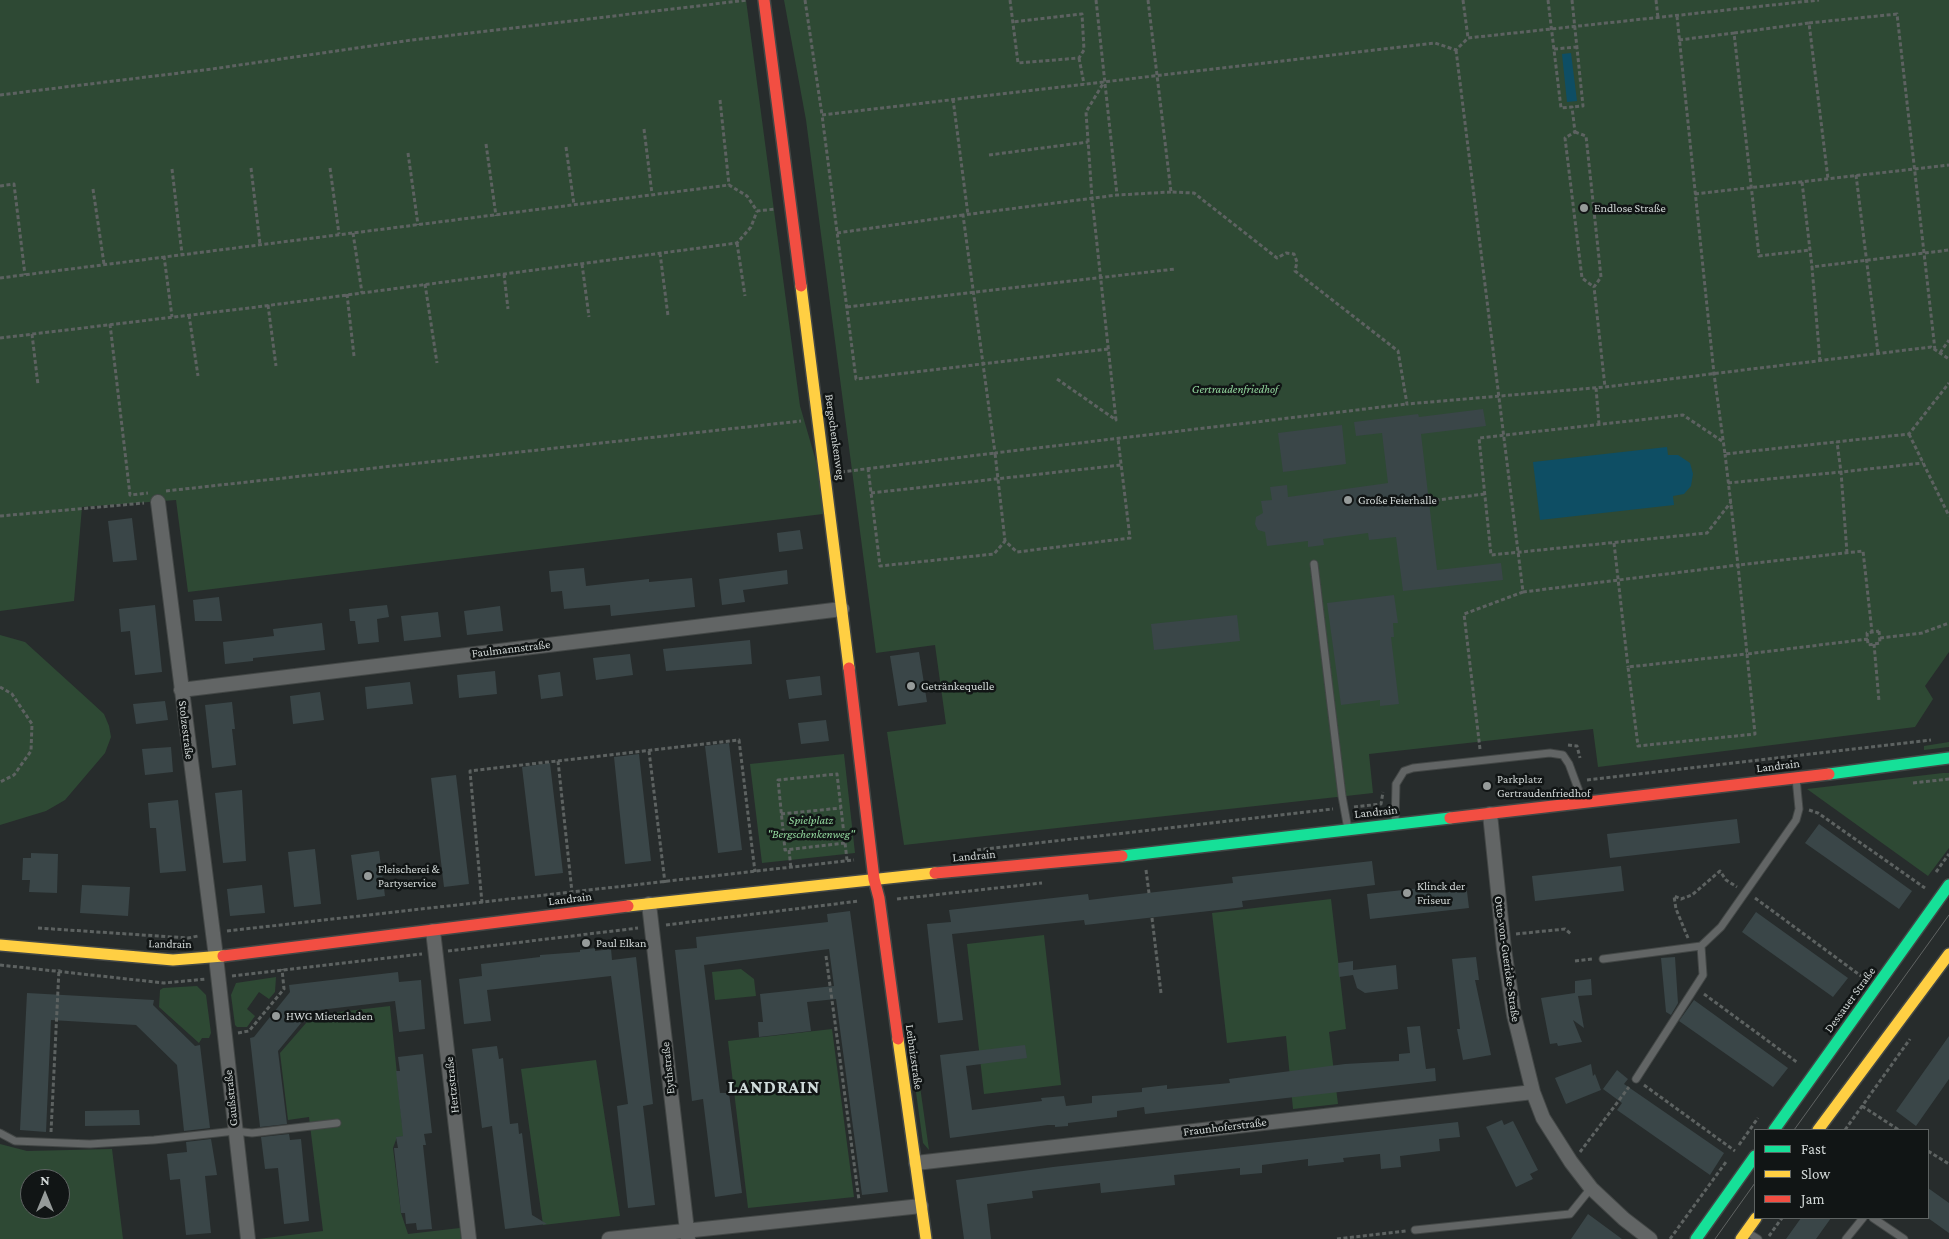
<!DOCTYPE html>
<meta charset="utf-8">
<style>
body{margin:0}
#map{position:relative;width:1949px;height:1239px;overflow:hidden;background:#272c2c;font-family:"Crimson Pro",serif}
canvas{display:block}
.legend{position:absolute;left:1754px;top:1129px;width:175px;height:90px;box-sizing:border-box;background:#111515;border:1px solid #5e6362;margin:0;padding:6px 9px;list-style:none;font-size:15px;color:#d1d7d6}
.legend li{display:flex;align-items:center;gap:10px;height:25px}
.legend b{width:25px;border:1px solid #5e6362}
.north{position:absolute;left:20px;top:1169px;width:50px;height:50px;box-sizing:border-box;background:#111515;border:1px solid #5e6362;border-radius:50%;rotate:0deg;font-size:14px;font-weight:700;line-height:20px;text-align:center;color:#d1d7d6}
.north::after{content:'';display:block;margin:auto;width:18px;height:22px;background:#969b9a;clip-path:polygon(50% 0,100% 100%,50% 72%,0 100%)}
</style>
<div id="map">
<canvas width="1949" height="1239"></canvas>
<ul class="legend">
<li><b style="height:6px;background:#16e098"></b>Fast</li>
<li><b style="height:6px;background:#ffcf43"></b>Slow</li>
<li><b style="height:6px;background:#f24e42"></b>Jam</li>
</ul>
<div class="north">N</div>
</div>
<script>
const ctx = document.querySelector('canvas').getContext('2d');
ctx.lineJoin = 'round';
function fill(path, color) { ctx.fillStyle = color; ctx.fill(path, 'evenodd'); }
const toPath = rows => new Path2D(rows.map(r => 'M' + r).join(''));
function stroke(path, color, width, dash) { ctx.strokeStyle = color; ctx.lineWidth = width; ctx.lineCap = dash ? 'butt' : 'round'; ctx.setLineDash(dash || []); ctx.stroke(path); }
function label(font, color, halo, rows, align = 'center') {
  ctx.font = font + ' "Crimson Pro",serif'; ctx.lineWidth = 5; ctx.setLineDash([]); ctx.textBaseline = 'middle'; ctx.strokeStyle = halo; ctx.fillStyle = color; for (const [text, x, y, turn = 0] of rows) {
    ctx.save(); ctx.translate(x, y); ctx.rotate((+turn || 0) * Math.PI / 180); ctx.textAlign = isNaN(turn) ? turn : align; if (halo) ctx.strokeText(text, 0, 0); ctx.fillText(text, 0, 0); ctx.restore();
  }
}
fill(toPath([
 [0,0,746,0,800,406,831,513,188,592,176,500,82,507,74,601,0,611],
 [784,0,1949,0,1949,652,1925,686,1933,699,1915,727,1598,767,1593,729,1369,754,1373,793,904,845,887,732,946,724,935,645,876,653,806,120],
 [0,635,25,642,91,702,104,714,109,726,111,737,105,753,65,800,46,811,0,825],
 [1949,742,1949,747,1924,750,1924,746],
 [844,754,855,853,762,863,750,764],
 [1943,773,1949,773,1949,848,1928,876,1807,789],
 [1331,899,1346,1029,1329,1032,1338,1104,1293,1109,1286,1036,1227,1043,1212,913],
 [1044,935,1061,1085,984,1094,967,944],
 [741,969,754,979,756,996,715,1000,712,972],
 [276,977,275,992,269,999,259,992,247,1009,255,1016,247,1027,237,1027,235,1025,231,995,236,983],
 [197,986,206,995,211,1033,209,1038,202,1038,199,1043,159,1007,160,990,163,988],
 [390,1006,402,1123,407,1136,397,1137,393,1148,401,1213,408,1234,460,1228,461,1239,258,1239,323,1231,309,1117,288,1120,280,1053,313,1015],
 [832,1029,854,1197,748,1208,728,1041],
 [915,1051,929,1150,923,1143,911,1056],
 [596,1060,620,1216,543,1225,521,1069],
 [0,1144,27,1151,112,1149,123,1239,0,1239],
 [30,1179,60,1179,60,1209,30,1209]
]), '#2e4934');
fill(toPath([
 [1571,53,1577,101,1567,102,1562,54],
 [1667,447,1668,455,1678,455,1690,463,1693,474,1691,486,1684,494,1673,496,1674,505,1540,520,1533,462]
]), '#0e4e64');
fill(toPath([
 [1483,409,1486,426,1421,434,1437,570,1501,563,1503,580,1403,591,1396,537,1369,540,1368,533,1323,539,1324,545,1308,547,1308,541,1267,546,1265,532,1258,530,1255,524,1256,517,1263,513,1261,501,1272,500,1270,487,1287,485,1288,497,1388,483,1382,433,1356,436,1354,422,1418,414,1419,417],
 [1342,425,1346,464,1283,472,1278,433],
 [132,518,137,560,113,562,108,521],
 [800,530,803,549,779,552,777,533],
 [584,568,586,586,649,579,649,582,692,578,695,607,611,616,610,605,564,609,562,591,551,592,549,571],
 [787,570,788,584,743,590,745,602,722,605,719,579],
 [1394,595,1398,623,1393,623,1394,637,1391,637,1399,704,1380,706,1380,700,1341,705,1327,603],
 [219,597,222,621,195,621,193,600],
 [155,605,162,672,135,675,130,631,121,632,119,609],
 [387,605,389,617,377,619,379,642,358,644,355,621,350,621,349,609],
 [500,606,503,631,467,635,464,611],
 [438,612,441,637,404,641,401,616],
 [1237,615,1240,641,1154,650,1151,624],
 [322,623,325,650,253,658,253,661,225,664,223,642,274,636,273,629],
 [750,640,752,664,666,671,663,649],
 [919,652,927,702,898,706,890,656],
 [630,654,633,675,596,680,593,658],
 [495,671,497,694,459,698,457,675],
 [560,672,563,696,541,699,538,675],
 [820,676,822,695,789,699,786,680],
 [410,682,413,704,367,709,365,687],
 [320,692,324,720,293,724,290,696],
 [165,701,168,720,136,724,133,704],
 [232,702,235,729,232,729,236,765,212,768,205,705],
 [826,720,829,741,801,744,798,723],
 [729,743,742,850,718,853,705,746],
 [171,747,173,772,145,775,142,749],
 [639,754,651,861,625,864,614,757],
 [550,763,563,873,535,876,522,767],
 [456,775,469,884,444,887,431,778],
 [242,790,246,861,223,863,215,793],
 [178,800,186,871,160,873,156,828,150,828,148,803],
 [1737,819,1740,843,1610,858,1607,834],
 [1819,824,1912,891,1899,909,1805,843],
 [315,849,321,904,294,907,288,852],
 [379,851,385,896,357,900,351,855],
 [31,853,58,854,57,893,29,892,30,880,22,880,23,858,31,858],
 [1372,861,1375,885,1242,901,1243,907,1236,908,1085,925,1084,920,952,934,963,1020,938,1023,927,924,951,922,949,910,1088,894,1089,900,1113,897,1233,883,1232,877],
 [1621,866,1624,891,1535,901,1532,876],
 [1466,883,1469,908,1370,919,1367,894],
 [82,885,130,887,128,916,80,913],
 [262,885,265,913,230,916,227,889],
 [850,911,888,1192,862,1195,836,999,807,1002,811,1031,759,1037,758,1022,763,1022,760,994,834,986,829,949,704,965,720,1093,729,1093,742,1193,715,1197,703,1099,692,1101,675,950,697,948,696,937,828,922,827,914],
 [1756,912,1848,978,1833,997,1742,932],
 [595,948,595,951,611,949,612,960,636,957,653,1104,643,1106,655,1205,628,1208,617,1106,628,1104,611,976,487,990,491,1021,464,1024,459,979,482,976,481,964,540,957,540,955,580,952,580,950],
 [1476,957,1479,980,1475,980,1491,1055,1463,1060,1457,1029,1460,1029,1452,959],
 [1675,957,1678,1003,1671,1015,1666,1012,1661,958],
 [1353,961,1353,970,1396,965,1398,989,1365,993,1357,988,1353,975,1339,977,1338,963],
 [398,972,399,982,421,980,425,1029,399,1032,395,1001,311,1011,278,1051,287,1124,260,1127,250,1038,254,1037,290,992,289,985],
 [1591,979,1592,995,1578,996,1584,1028,1573,1020,1582,1042,1558,1046,1557,1043,1550,1044,1541,998,1575,993,1575,981],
 [27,993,154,1000,153,1005,195,1046,200,1045,210,1128,184,1131,177,1065,136,1025,51,1020,46,1132,20,1130],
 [1694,1000,1788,1068,1773,1087,1679,1021],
 [1420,1026,1426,1069,1435,1068,1436,1081,1145,1114,1144,1107,1117,1111,1117,1117,1068,1123,1068,1126,1055,1127,1055,1125,1048,1125,950,1138,940,1055,1025,1045,1027,1058,966,1066,972,1110,1042,1101,1041,1098,1064,1096,1066,1106,1092,1103,1092,1096,1142,1092,1142,1088,1167,1085,1167,1089,1230,1083,1229,1079,1345,1064,1399,1061,1399,1054,1410,1053,1407,1027],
 [1949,1036,1949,1079,1916,1126,1896,1111],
 [497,1046,499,1059,503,1058,510,1124,518,1123,519,1134,522,1133,532,1215,547,1224,505,1229,492,1126,482,1128,472,1049],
 [423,1054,432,1133,424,1134,426,1145,423,1145,432,1229,417,1230,416,1223,406,1224,405,1213,401,1213,394,1148,398,1148,396,1137,403,1136,396,1071,400,1071,398,1057],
 [1591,1064,1593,1076,1595,1074,1601,1090,1566,1104,1555,1078],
 [1617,1070,1628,1079,1624,1084,1724,1153,1710,1175,1617,1110,1622,1103,1603,1089],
 [139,1110,140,1125,85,1126,85,1111],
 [1502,1120,1504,1125,1513,1121,1538,1170,1530,1174,1533,1179,1516,1187,1486,1127],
 [1458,1122,1460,1137,1439,1139,1440,1151,1400,1156,1401,1167,1381,1169,1380,1154,1343,1158,1344,1162,1308,1166,1308,1159,1262,1165,1262,1173,1240,1175,1240,1168,1174,1175,1175,1185,1101,1193,1100,1183,1032,1191,1033,1198,987,1204,991,1239,964,1239,956,1180,1053,1167],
 [289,1134,290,1140,301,1139,309,1221,284,1224,278,1168,265,1169,261,1137],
 [211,1139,217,1175,205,1176,211,1233,186,1235,180,1179,170,1180,167,1154,187,1152,186,1142],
 [1928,1188,1949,1203,1949,1233,1928,1218],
 [1588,1214,1622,1239,1571,1239],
 [1801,1218,1831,1218,1816,1239,1786,1239]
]), '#3a4648');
const lane = toPath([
 [1314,564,1342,796,1348,829],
 [1395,824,1396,784,1404,771,1413,768,1550,753,1563,755,1569,764,1583,802],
 [1603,959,1701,946,1721,927,1796,820,1799,809,1796,778],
 [1636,1079,1703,975,1701,946],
 [0,1133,15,1141,90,1144,154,1140,235,1131,252,1133,337,1123],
 [1873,1218,1904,1239],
 [1415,1230,1570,1214,1591,1188],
 [1747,1232,1758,1239],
 [1846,1239,1863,1218]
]);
const street = toPath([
 [158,502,216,957,248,1239],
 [181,690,842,609],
 [1490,814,1504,949,1514,1015,1533,1092,1543,1118,1571,1162,1591,1188,1624,1219,1650,1239],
 [649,904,688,1239],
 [433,931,469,1239],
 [916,1163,1533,1092],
 [609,1239,921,1206]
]);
const fast = toPath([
 [1829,774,1949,758],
 [1122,856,1450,818],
 [1774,1130,1949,885],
 [1696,1239,1755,1156]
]);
const slow = toPath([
 [801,286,849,668],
 [628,906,935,873],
 [0,945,173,960,223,956],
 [898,1039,926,1239],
 [1818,1130,1949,954],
 [1741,1239,1756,1218]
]);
const jam = toPath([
 [764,0,801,286],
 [849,668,874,879,879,898,898,1039],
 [1450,818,1829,774],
 [935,873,1122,856],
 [223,956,628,906]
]);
stroke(lane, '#434746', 9);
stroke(street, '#434746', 16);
stroke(fast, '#434746', 14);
stroke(slow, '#434746', 14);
stroke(jam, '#434746', 14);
stroke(toPath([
 [805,0,822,115],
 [1010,0,1018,63,1079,58,1084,50,1082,14,1013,22],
 [1096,0,1117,195],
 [1148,0,1171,192,1194,193,1277,258,1286,253,1294,254,1297,262,1295,271,1398,351,1407,404,1605,387,1931,347,1949,359],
 [1463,0,1468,38],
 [1548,0,1561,108,1572,107,1575,132,1565,138,1582,278,1594,287],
 [1572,0,1583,106,1572,107],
 [1656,0,1658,18],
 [1677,16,1714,374,1725,454,1909,434,1949,383],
 [1809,23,1897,14,1935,350],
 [1734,33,1809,23,1828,179],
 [1679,40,1734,33,1759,256,1810,250],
 [1554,49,1577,47],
 [1456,50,1523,592,1738,565,1725,454],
 [1079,58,1084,84],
 [0,95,212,69,412,40,748,0],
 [953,99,968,215],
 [720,100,729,185],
 [644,129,652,194],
 [1575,132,1586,136,1601,277,1594,287,1605,387],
 [486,144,496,216],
 [566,147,574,205],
 [408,153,418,225],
 [989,155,1088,142],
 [251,168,260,244],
 [330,168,339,234],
 [172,169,182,254],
 [1856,175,1878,353],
 [1802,182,1812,267],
 [0,186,14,184,25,275],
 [93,189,104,264],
 [1171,192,1117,195,963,215,995,453,1407,404],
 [1695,194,1949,165],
 [353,233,362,293],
 [837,233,963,215],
 [737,243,745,296],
 [660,253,668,316],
 [164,256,172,317],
 [582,264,589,317],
 [504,274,508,309],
 [0,278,729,185,747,196,757,211,775,209],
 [425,284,437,363],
 [347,294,354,356],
 [268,305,276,366],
 [847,307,1175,269],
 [189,315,198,376],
 [110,324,130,495,148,493],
 [32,334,38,385],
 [0,338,257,307,737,243,751,227,757,211],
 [1108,349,856,379,822,115,1435,43,1456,50,1468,38,1819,0],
 [1940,353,1949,340],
 [1820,361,1812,267,1949,250],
 [1057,379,1116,420,1092,198,1086,112,1104,82],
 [1596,388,1599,424],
 [1909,434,1949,516],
 [1722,441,1683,415,1479,438,1491,555,1707,533,1731,502],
 [868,468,880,566,994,554,1005,541,1017,552,1130,538,1118,439],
 [841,472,995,453,1005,541],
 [1728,483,1841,472,1837,442],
 [166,491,801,421],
 [871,493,1121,465],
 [1429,501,1485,494],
 [0,516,144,503],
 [1614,543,1628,667],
 [1847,553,1841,472,1923,463],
 [1879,631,1880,643,1868,645,1867,633,1879,631],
 [1880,638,1922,633,1949,623],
 [1868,639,1747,654,1738,565,1863,551,1872,632],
 [1874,644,1879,701],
 [1747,654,1755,734,1638,746,1628,667,1747,654],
 [0,687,12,694,32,724,31,751,14,775,0,782],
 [1568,745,1577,746,1580,758],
 [1480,749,1464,614,1523,592],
 [649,751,665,883],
 [558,761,572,892],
 [1587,780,1931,740],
 [1913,783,1949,779],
 [1354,807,1381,804,1383,792],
 [1809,810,1818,813,1925,888],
 [781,814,841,808],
 [845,843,785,850,778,780,837,774,847,860],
 [789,850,791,869],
 [977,850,1333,809],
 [1146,870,1149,893],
 [1936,872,1949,854],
 [1755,898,1861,976],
 [897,899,1042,883],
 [482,903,470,771,739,740,755,872],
 [1152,918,1161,993],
 [666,925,859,901],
 [38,928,188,938,198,936],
 [227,931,854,860],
 [1516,934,1565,929,1571,934],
 [1688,938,1676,909,1674,896,1681,899,1692,895,1720,871,1726,880,1737,887],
 [448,951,638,928],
 [826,956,859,1200],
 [1575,961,1592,959],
 [0,965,164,983,206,979],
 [232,976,422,954],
 [1704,994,1798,1063],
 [238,1033,249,1031,284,989,282,969],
 [1644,1085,1735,1151],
 [1862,1106,1899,1130],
 [1845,1130,1910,1039],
 [51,1132,59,969],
 [1739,1145,1758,1118],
 [1928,1151,1949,1164],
 [1580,1152,1629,1087],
 [1769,1236,1782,1218],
 [1337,1239,1406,1231],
 [1670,1239,1726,1162]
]), '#5d6261', 3, [4, 2.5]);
stroke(lane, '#626565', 7);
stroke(street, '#626565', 14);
stroke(fast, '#16e098', 11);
stroke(slow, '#ffcf43', 11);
stroke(jam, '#f24e42', 11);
stroke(toPath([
 [1794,1130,1949,915],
 [1715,1239,1755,1183]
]), '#606463', 1);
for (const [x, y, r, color] of [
 [1584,208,5,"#969b9a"],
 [1348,500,5,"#969b9a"],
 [911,686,5,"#969b9a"],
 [1487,786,5,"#969b9a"],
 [368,876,5,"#969b9a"],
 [1407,893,5,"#969b9a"],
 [586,943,5,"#969b9a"],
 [276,1016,5,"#969b9a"]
]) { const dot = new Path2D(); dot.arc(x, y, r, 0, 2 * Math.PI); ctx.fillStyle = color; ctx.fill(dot); stroke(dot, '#111515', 2); }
label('12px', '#d1d7d6', '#111515', [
 ["Endlose Straße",1594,208],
 ["Große Feierhalle",1358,500],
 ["Getränkequelle",921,686],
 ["Parkplatz",1497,779],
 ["Gertraudenfriedhof",1497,793],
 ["Fleischerei &",378,869],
 ["Partyservice",378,883],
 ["Klinck der",1417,886],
 ["Friseur",1417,900],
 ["Paul Elkan",596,943],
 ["HWG Mieterladen",286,1016]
], 'left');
label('italic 12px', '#91d59c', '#111515', [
 ["Gertraudenfriedhof",1235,389],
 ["Spielplatz",811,820],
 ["\"Bergschenkenweg\"",811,834]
]);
label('12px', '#d1d7d6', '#111515', [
 ["Bergschenkenweg",835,437,82],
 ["Faulmannstraße",511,649,-7],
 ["Stolzestraße",186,730,83],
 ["Landrain",1778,766,-7],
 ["Landrain",1376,812,-6],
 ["Landrain",974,856,-5],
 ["Landrain",570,899,-7],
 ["Landrain",170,944,1],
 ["Otto-von-Guericke-Straße",1507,959,82],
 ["Dessauer Straße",1850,1000,-54],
 ["Leibnizstraße",914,1057,82],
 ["Eythstraße",668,1068,-96],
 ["Hertzstraße",452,1085,-96],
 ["Gaußstraße",231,1098,-96],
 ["Fraunhoferstraße",1225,1127,-7]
]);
ctx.letterSpacing = '1px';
label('bold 18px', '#cfdbda', '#111515', [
 ["LANDRAIN",774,1087]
]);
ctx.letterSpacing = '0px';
</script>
